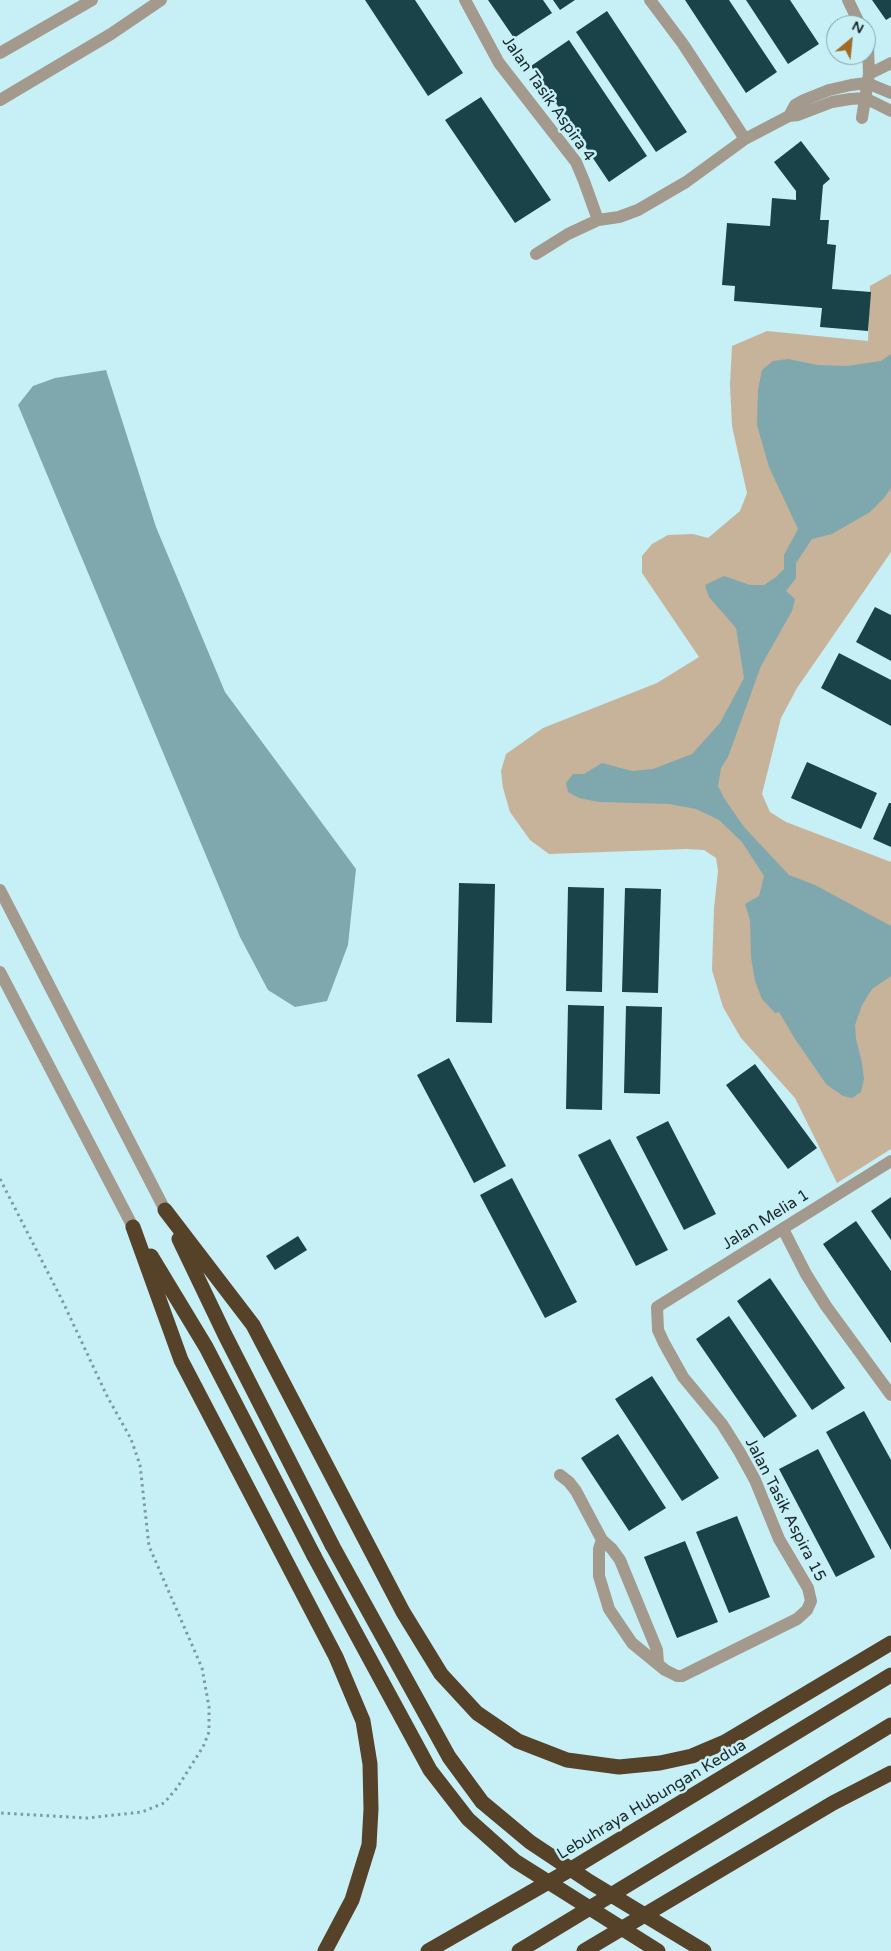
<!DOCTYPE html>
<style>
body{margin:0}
#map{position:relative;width:891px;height:1951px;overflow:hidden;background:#c7f0f6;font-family:"Varela Round",sans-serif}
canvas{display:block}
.north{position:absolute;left:826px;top:15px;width:50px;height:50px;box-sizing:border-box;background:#c7f0f6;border:1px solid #81a0a5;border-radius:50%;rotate:28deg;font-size:14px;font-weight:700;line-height:20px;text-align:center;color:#19292b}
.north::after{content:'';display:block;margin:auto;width:18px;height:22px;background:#a16b25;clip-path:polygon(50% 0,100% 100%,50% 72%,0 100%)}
</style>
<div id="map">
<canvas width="891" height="1951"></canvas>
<div class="north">N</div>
</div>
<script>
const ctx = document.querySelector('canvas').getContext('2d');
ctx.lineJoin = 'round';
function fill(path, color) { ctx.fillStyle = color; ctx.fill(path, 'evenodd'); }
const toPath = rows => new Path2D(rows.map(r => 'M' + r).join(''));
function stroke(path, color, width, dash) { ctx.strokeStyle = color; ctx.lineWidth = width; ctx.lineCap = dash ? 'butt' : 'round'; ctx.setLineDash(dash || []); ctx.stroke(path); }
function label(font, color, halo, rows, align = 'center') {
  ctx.font = font + ' "Varela Round",sans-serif'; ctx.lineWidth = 5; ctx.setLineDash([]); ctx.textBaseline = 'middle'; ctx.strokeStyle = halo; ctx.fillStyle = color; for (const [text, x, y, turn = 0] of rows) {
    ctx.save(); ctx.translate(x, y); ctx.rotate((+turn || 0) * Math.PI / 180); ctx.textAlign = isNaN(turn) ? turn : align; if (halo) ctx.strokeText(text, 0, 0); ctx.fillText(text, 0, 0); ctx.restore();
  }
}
fill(toPath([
 [891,274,891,552,797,688,781,718,762,794,770,812,786,822,891,862,891,1149,837,1183,795,1098,741,1038,723,1007,712,970,714,908,718,871,716,858,704,850,686,849,549,854,530,840,510,812,503,788,501,771,506,754,543,728,657,683,699,657,642,573,642,556,652,544,668,535,693,534,708,538,740,511,747,493,732,426,730,385,732,346,767,331,868,341,870,286]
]), '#c7b29a');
fill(toPath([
 [891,354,891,488,884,498,870,512,832,534,812,539,796,563,796,578,786,591,795,599,792,611,761,666,728,757,721,768,718,786,724,798,744,827,789,875,815,885,891,926,891,976,872,989,862,1005,855,1025,856,1039,862,1063,864,1079,861,1092,852,1098,843,1096,826,1084,795,1039,779,1012,775,1013,762,999,755,981,751,957,750,920,745,904,759,896,764,876,742,842,719,820,696,809,669,804,599,802,579,798,568,792,566,783,573,774,584,774,602,763,632,771,653,769,692,754,720,723,744,678,736,628,709,597,705,585,724,576,750,585,764,585,776,577,784,569,784,555,798,529,769,467,757,425,758,390,762,370,773,361,788,359,818,365,847,366,881,361],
 [106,370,156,527,225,692,356,869,348,945,327,1001,295,1007,268,990,240,937,18,405,33,386,55,378]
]), '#7ea8ae');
fill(toPath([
 [365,0,415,0,463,73,428,96],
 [488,0,543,0,552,13,514,38],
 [553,0,575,0,560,10],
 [685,0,729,0,777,72,746,93],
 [746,0,790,0,819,44,788,64],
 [872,0,891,0,891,17,886,20],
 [607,11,687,132,656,152,576,32],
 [569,40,647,156,609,182,531,66],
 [481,97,551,200,515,223,445,120],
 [801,141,830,179,823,185,820,220,829,220,827,244,836,245,832,289,871,292,868,331,820,327,822,308,734,301,735,286,722,285,727,223,770,226,772,198,796,200,796,191,774,162],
 [875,607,891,615,891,661,856,642],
 [839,653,891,680,891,726,821,688],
 [807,762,877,793,861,829,791,798],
 [889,803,891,803,891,847,873,839],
 [459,883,495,884,492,1023,456,1022],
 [568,887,604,888,602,992,566,991],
 [625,888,661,889,658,993,622,992],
 [568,1005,604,1006,602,1110,566,1109],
 [626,1006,662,1007,660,1094,624,1093],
 [449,1058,506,1166,474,1183,417,1075],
 [755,1064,817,1148,788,1169,726,1085],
 [668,1121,716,1214,684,1230,636,1137],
 [610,1139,668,1250,636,1266,578,1155],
 [512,1178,577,1302,545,1318,480,1195],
 [891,1197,891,1240,871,1211],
 [856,1221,891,1271,891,1343,823,1244],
 [298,1236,307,1250,275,1270,266,1256],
 [770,1278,845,1388,812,1410,737,1301],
 [729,1316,797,1416,764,1438,696,1339],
 [652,1376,719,1478,682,1501,615,1399],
 [864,1411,891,1460,891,1550,826,1432],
 [618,1434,666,1508,629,1531,581,1458],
 [818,1449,875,1557,836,1577,779,1469],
 [737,1516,770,1597,729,1613,696,1532],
 [685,1541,718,1622,677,1638,644,1557]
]), '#194348');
stroke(toPath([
 [0,1179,62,1300,107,1396,131,1439,140,1465,149,1546,202,1668,209,1707,209,1732,203,1747,177,1788,164,1803,142,1812,87,1818,0,1813]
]), '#7c9a9e', 3, [2.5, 4]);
stroke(toPath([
 [465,0,499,63,576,162,584,181,598,220],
 [650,0,683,44,745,139],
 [848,0,860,25],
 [0,53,92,0],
 [869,74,891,63],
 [0,100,111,34,161,0],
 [789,116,795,105,804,100,829,90,851,85,867,83,891,93],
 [862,118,869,74,868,47,866,37],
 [536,254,568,234,598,220,619,217,638,210,686,182,745,139,789,116,798,115,832,102,850,99,865,98,891,111],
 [0,890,165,1210],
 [0,972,133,1227],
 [783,1229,806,1274,826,1306,891,1395],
 [560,1475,569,1482,576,1491,602,1540],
 [658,1664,657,1650,620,1560,612,1549,602,1540,599,1549,599,1576,609,1609,632,1643,665,1670,677,1676,682,1676,797,1619,807,1610,811,1601,808,1588,779,1539,755,1480,739,1451,722,1424,683,1377,664,1343,658,1330,657,1307,891,1161]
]), '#a3998d', 12);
stroke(toPath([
 [165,1210,253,1325,403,1612,441,1674,477,1713,518,1741,567,1760,619,1767,660,1763,692,1756,725,1742,891,1643],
 [133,1227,181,1360,336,1657,363,1721,370,1764,371,1809,369,1845,352,1900,325,1951],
 [179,1239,225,1335,332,1545],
 [151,1256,206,1347,314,1556],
 [428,1951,573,1868,891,1675],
 [519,1951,891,1725],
 [584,1951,833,1803,891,1773]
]), '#564129', 15);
stroke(toPath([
 [332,1545,449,1757,482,1802,530,1842,590,1882,704,1951],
 [314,1556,430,1770,468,1819,515,1861,658,1951]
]), '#564129', 15);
label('16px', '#19292b', '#c7f0f6', [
 ["Jalan Tasik Aspira 4",548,99,55],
 ["Jalan Melia 1",766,1220,-32],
 ["Jalan Tasik Aspira 15",785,1510,63],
 ["Lebuhraya Hubungan Kedua",652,1800,-31]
]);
</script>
